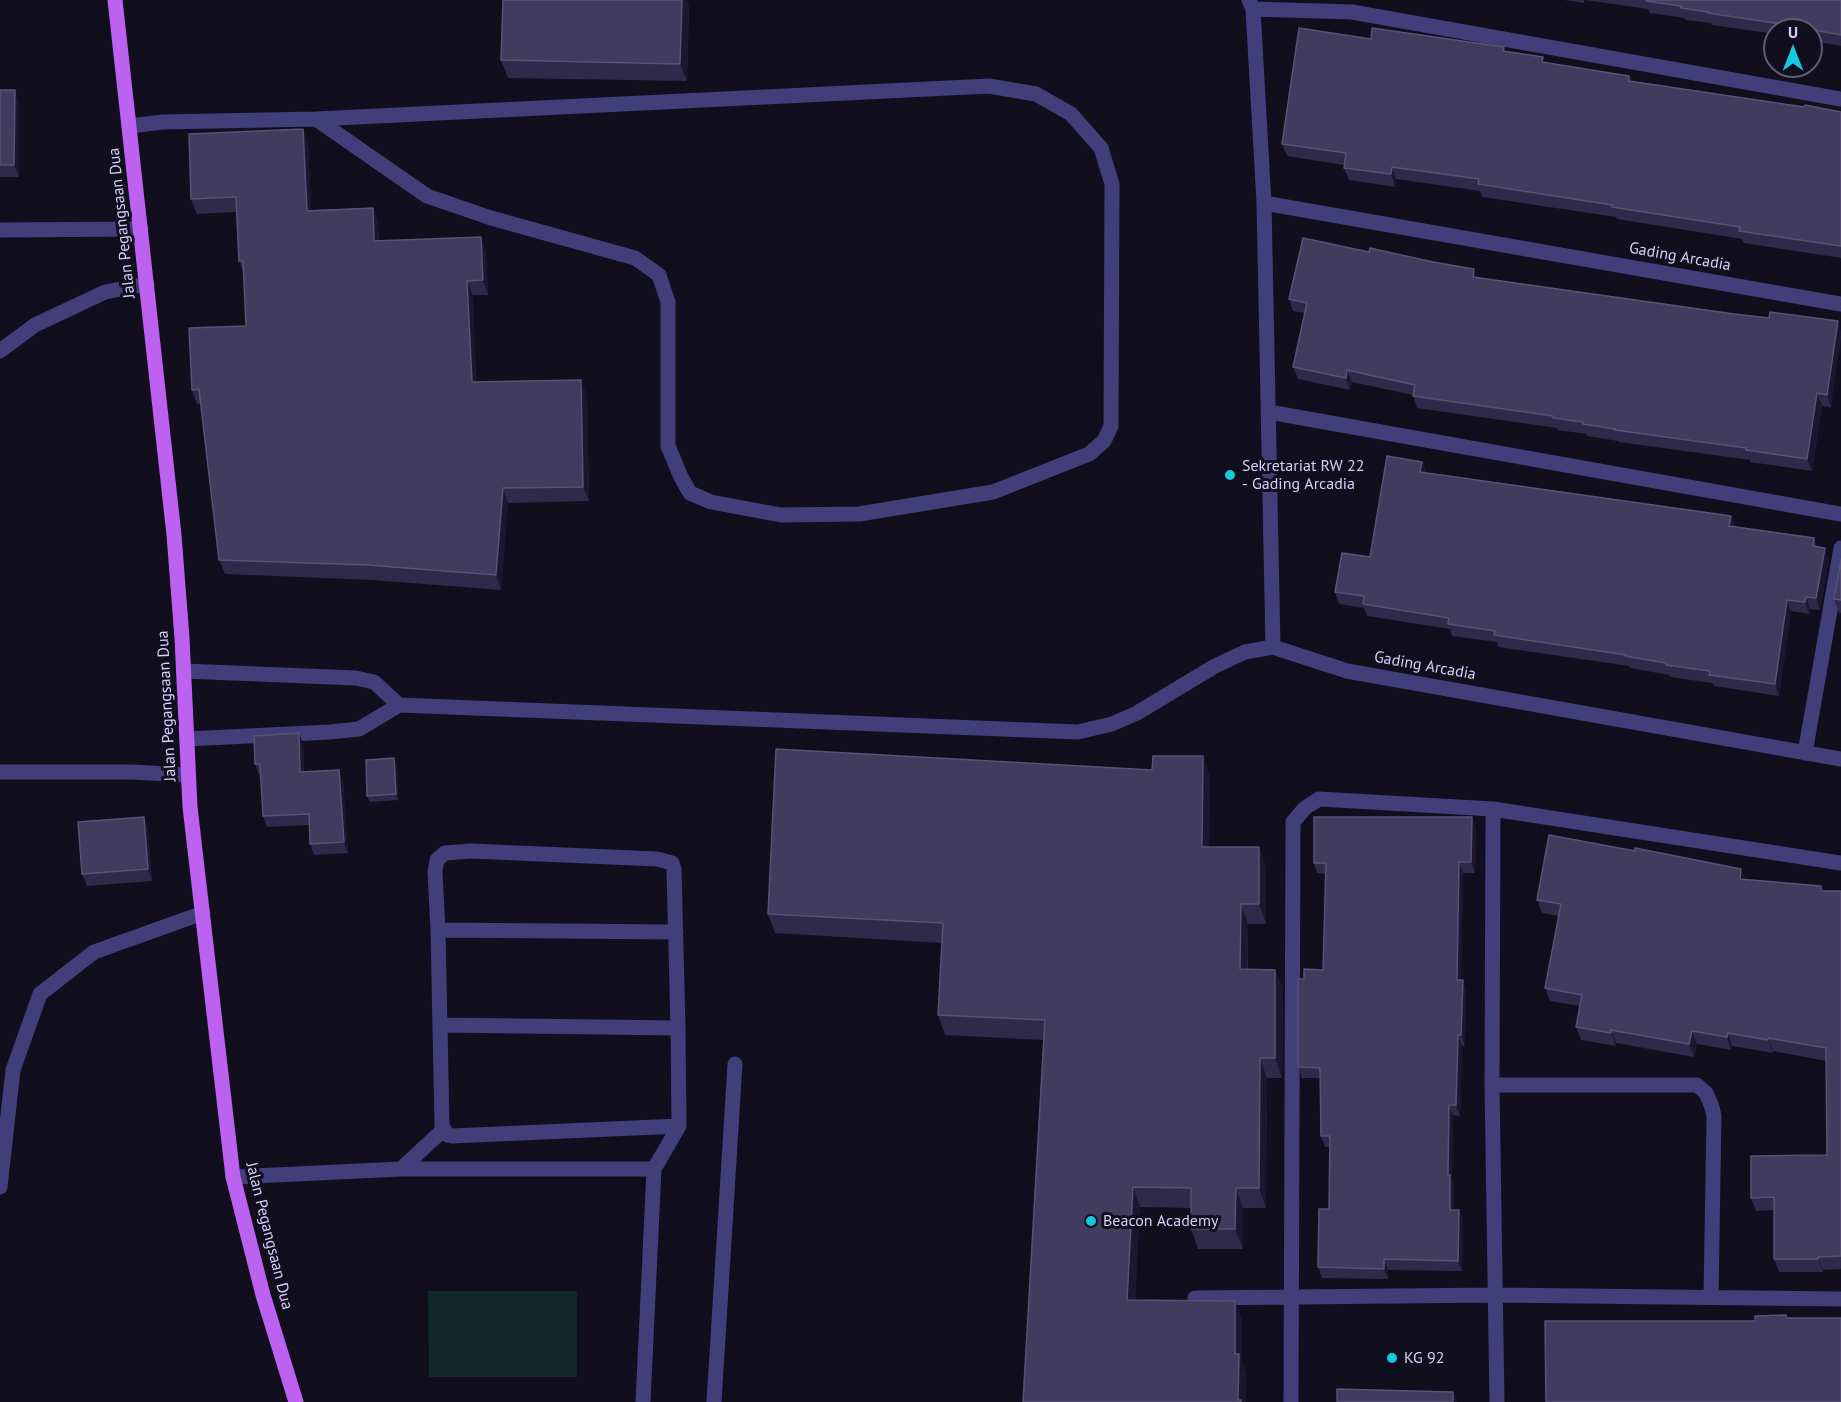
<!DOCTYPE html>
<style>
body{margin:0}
#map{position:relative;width:1841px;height:1402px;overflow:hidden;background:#110e1e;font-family:"PT Sans",sans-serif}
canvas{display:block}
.north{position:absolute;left:1763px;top:18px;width:60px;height:60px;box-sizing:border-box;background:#110e1e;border:2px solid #5f5c76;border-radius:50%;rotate:0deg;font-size:16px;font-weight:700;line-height:24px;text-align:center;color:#d5d0fa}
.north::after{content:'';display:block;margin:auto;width:21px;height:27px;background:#16c9e1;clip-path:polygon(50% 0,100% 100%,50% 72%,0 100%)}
</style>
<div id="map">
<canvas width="1841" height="1402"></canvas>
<div class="north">U</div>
</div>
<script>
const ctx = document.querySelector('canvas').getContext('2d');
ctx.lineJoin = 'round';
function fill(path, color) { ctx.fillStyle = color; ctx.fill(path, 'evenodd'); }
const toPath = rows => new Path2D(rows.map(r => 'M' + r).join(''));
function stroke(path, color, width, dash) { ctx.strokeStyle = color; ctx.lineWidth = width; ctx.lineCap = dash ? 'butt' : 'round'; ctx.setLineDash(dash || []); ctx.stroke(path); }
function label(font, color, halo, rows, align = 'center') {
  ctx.font = font + ' "PT Sans",sans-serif'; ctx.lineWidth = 6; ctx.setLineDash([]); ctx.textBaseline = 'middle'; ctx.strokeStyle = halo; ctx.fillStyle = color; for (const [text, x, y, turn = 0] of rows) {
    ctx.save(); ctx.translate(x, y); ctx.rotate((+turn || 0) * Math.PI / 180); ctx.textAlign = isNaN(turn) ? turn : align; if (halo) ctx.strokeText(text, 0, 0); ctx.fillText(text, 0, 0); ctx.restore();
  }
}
fill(toPath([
 [428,1291,577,1291,577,1377,429,1377]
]), '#122727');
stroke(toPath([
 [1249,0,1253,9,1264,203,1273,647],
 [1253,9,1352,12,1841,99],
 [129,126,163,122,316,119,989,86,1036,94,1071,114,1101,148,1112,184,1111,426,1104,441,1089,454,993,492,859,514,781,515,711,502,690,493,681,477,668,446,668,302,659,275,635,258,491,218,427,196,316,119],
 [1264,203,1841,304],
 [0,230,141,229],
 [0,351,35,325,105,292,147,284],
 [1269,412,1841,514],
 [184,671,356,678,374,682,399,705],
 [187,739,330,732,359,729,399,705,1078,732,1112,724,1137,713,1215,666,1245,652,1273,647,1347,671,1841,759],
 [1805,753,1841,548],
 [0,772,132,772,187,775],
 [1493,809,1492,1085,1497,1402],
 [438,930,676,932],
 [441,1025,678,1028,679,1126,654,1169,643,1402],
 [678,1028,674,869,672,863,657,859,471,851,445,853,437,860,435,872,438,930,442,1125,447,1135,452,1136,679,1126],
 [1492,1085,1697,1085,1706,1093,1712,1107,1714,1116,1711,1297],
 [401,1169,443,1130],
 [233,1177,401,1169,654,1169],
 [0,1187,13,1070,40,994,94,952,203,913],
 [1195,1298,1496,1295,1841,1299],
 [714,1402,735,1064],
 [1291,1402,1293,822,1305,808,1319,799,1493,809,1841,863]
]), '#413e79', 15);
stroke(toPath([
 [115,0,174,535,182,638,190,807,233,1177,263,1295,296,1402]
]), '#bd61f0', 15);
fill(toPath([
 [1564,0,1584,0,1584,3],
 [1585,0,1841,0,1841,46,1818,42,1817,41,1811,40,1811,30,1775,30,1775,34,1712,25,1711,23,1685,20,1684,18,1650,13,1648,9],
 [689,5,687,81,508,78,501,60],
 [1371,39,1504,47,1505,51,1545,63,1629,76,1631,82,1841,112,1841,258,1744,243,1742,239,1617,219,1616,217,1482,197,1480,191,1396,179,1395,187,1349,180,1344,168,1344,165,1287,156,1282,144],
 [0,90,19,102,19,177,0,177],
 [303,129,308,144,311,210,373,208,378,222,379,241,486,252,488,295,473,295,476,382,587,395,589,501,508,503,501,590,372,580,225,574,219,560,201,404,197,404,192,390,246,326,244,274,239,261,236,212,197,214,191,199],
 [1477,278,1734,314,1769,318,1838,321,1831,407,1822,406,1812,471,1750,462,1750,460,1619,442,1618,441,1587,436,1587,434,1557,430,1557,428,1417,408,1413,395,1352,382,1350,390,1298,379,1293,367,1305,313,1293,311,1289,299],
 [1422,462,1426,473,1731,516,1735,527,1814,538,1817,547,1829,560,1820,610,1810,609,1809,614,1791,611,1779,696,1714,686,1712,683,1670,677,1669,675,1630,668,1629,666,1498,647,1497,642,1452,636,1450,629,1367,616,1364,608,1339,604,1335,592,1370,557],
 [1841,560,1841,613,1839,613,1834,599],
 [299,733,303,744,304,771,343,780,348,853,314,855,310,844,309,825,267,827,263,816,261,775,259,775,255,764],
 [397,764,398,800,370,802,367,796],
 [1210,776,1209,847,1259,847,1266,867,1266,924,1248,924,1248,969,1275,970,1283,989,1282,1078,1267,1078,1266,1208,1243,1208,1243,1249,1198,1249,1191,1229,1191,1208,1140,1207,1135,1300,1235,1301,1242,1321,1242,1362,1246,1374,1023,1402,1043,1040,945,1035,938,1015,942,943,775,933,768,914],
 [144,817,148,829,152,881,87,886,82,874],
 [1472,817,1476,828,1475,873,1463,873,1461,980,1466,990,1465,1046,1462,1046,1460,1116,1453,1115,1452,1178,1454,1185,1454,1210,1459,1210,1463,1220,1462,1271,1388,1270,1388,1279,1322,1278,1318,1267,1329,1209,1329,1147,1325,1147,1321,1136,1320,1078,1302,1078,1298,1067,1304,979,1323,970,1326,874,1317,873,1314,863],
 [1741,869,1745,880,1821,886,1823,891,1841,891,1841,1269,1823,1270,1823,1272,1779,1272,1774,1259,1774,1210,1756,1211,1751,1198,1827,1155,1826,1061,1773,1051,1773,1053,1732,1046,1731,1050,1697,1044,1694,1057,1616,1043,1616,1046,1581,1040,1576,1027,1580,1006,1550,1001,1545,988,1559,916,1542,913,1537,900]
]), '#2f294a');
fill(toPath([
 [682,0,687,0,689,5,687,81,680,64],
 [15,90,19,102,19,177,14,165],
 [303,129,308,144,312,225,307,211],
 [1392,167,1396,179,1395,187,1391,174],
 [373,208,378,222,379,256,374,241],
 [481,237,486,252,488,295,483,280],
 [1474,269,1478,281,1473,277],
 [467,281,473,295,477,396,472,382],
 [1838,321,1841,331,1841,340,1831,407,1827,395],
 [1347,370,1352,382,1350,390,1346,378],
 [581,380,587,395,589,501,583,487],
 [1817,393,1822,406,1812,471,1807,459],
 [1422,462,1426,474,1420,472],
 [503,488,508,503,501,590,496,575],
 [1731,516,1735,528,1729,526],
 [1825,548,1829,560,1820,610,1816,598],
 [1806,597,1810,609,1809,614,1805,602],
 [1787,600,1791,611,1779,696,1775,684],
 [299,733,303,744,304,782,300,772],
 [1203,756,1210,776,1209,866,1202,847],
 [394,758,397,764,398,800,396,794],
 [339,770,343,780,348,853,344,842],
 [144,817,148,829,152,881,148,869],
 [1472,817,1476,828,1475,873,1471,862],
 [1259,847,1266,867,1266,924,1259,904],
 [1459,862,1463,873,1461,990,1457,980],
 [1741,869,1746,882,1740,879],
 [1241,904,1248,924,1247,989,1240,969],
 [1275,970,1283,989,1282,1078,1275,1058],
 [1463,980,1466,990,1465,1046,1461,1035],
 [1611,1030,1616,1043,1616,1046,1611,1033],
 [1692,1031,1697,1044,1694,1057,1689,1044],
 [1728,1033,1732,1046,1731,1050,1727,1037],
 [1458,1035,1462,1046,1460,1116,1456,1105],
 [1768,1038,1773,1051,1773,1053,1768,1040],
 [1260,1058,1267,1078,1266,1208,1259,1188],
 [1449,1105,1453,1115,1452,1178,1454,1185,1454,1220,1450,1210,1448,1175],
 [1133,1187,1140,1207,1134,1320,1127,1300],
 [1236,1188,1243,1208,1243,1249,1235,1229],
 [1459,1210,1463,1220,1462,1271,1458,1261],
 [1818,1257,1823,1270,1823,1272,1818,1259],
 [1384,1259,1388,1270,1388,1279,1384,1269],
 [1235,1301,1242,1321,1242,1362,1246,1374,1246,1402,1239,1402,1235,1354],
 [1453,1392,1457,1402,1453,1402]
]), '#1c1631');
const building = toPath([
 [503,0,682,0,680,64,501,60,503,0],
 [1646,0,1841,0,1841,35,1814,30,1814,29,1708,13,1708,12,1681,8,1681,6,1646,1,1646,0],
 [1299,28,1371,39,1372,28,1504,47,1503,51,1543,57,1542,62,1629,76,1629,81,1804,107,1805,105,1841,112,1841,246,1739,231,1740,227,1612,207,1612,205,1478,184,1479,179,1392,167,1391,174,1344,168,1346,153,1282,144,1299,28],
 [0,90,15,90,14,165,0,165,0,90],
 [303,129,307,211,373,208,374,241,481,237,483,280,467,281,472,382,581,380,583,487,503,488,496,575,367,565,219,560,199,389,192,390,189,328,246,326,243,261,239,261,236,197,191,199,189,134,303,129],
 [1303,238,1369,252,1370,248,1433,262,1474,269,1473,277,1734,314,1769,318,1770,312,1838,321,1827,395,1817,393,1807,459,1746,450,1746,448,1615,430,1615,429,1583,424,1583,422,1553,418,1553,416,1413,396,1415,385,1347,370,1346,378,1293,367,1307,303,1289,299,1303,238],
 [1387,456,1422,462,1420,472,1731,516,1729,526,1814,538,1813,546,1825,548,1816,598,1806,597,1805,602,1787,600,1775,684,1709,675,1710,671,1666,665,1666,663,1625,656,1626,655,1494,635,1495,631,1448,624,1449,618,1363,604,1364,596,1335,592,1342,553,1370,557,1387,456],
 [1841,560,1841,600,1834,599,1841,560],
 [299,733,300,772,339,770,344,842,310,844,309,814,263,816,260,764,255,764,254,736,299,733],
 [776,749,1152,770,1153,756,1203,756,1202,847,1259,847,1259,904,1241,904,1240,969,1275,970,1275,1058,1260,1058,1259,1188,1236,1188,1235,1229,1191,1229,1191,1188,1133,1187,1127,1300,1235,1301,1235,1354,1239,1354,1238,1400,1241,1400,1241,1402,1023,1402,1045,1020,938,1015,943,923,768,914,776,749],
 [394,758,396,794,367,796,366,760,394,758],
 [144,817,148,869,82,874,78,822,144,817],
 [1314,817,1472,817,1471,862,1459,862,1457,980,1463,980,1461,1035,1458,1035,1456,1105,1449,1105,1448,1175,1450,1175,1450,1210,1459,1210,1458,1261,1384,1259,1384,1269,1318,1267,1319,1209,1329,1209,1330,1136,1321,1136,1320,1068,1298,1067,1298,979,1304,979,1304,969,1323,970,1326,863,1314,863,1314,817],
 [1549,835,1635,851,1635,848,1741,869,1740,879,1821,886,1821,891,1841,891,1841,1256,1818,1257,1818,1259,1774,1259,1774,1197,1751,1198,1751,1156,1827,1155,1826,1048,1768,1038,1768,1040,1728,1033,1727,1037,1692,1031,1689,1044,1611,1030,1611,1033,1576,1027,1582,995,1545,988,1561,904,1537,900,1549,835],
 [1786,1315,1786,1318,1841,1318,1841,1402,1546,1402,1545,1321,1755,1321,1755,1316,1786,1315],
 [1337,1389,1453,1392,1453,1402,1337,1402,1337,1389]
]);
fill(building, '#413b5d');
stroke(building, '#585276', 1.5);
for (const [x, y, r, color] of [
 [1230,475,6,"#16c9e1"],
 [1091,1221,6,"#16c9e1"],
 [1392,1358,6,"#16c9e1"]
]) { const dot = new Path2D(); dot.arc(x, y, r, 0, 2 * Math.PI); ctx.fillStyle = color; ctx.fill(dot); stroke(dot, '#110e1e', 2); }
label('16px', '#d5d0fa', '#110e1e', [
 ["Jalan Pegangsaan Dua",122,223,-96],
 ["Gading Arcadia",1680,257,10],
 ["Gading Arcadia",1425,666,10],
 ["Jalan Pegangsaan Dua",167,706,-93],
 ["Jalan Pegangsaan Dua",269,1236,76]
]);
label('16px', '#d5d0fa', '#110e1e', [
 ["Sekretariat RW 22",1242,466],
 ["- Gading Arcadia",1242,484],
 ["Beacon Academy",1103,1221],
 ["KG 92",1404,1358]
], 'left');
</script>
